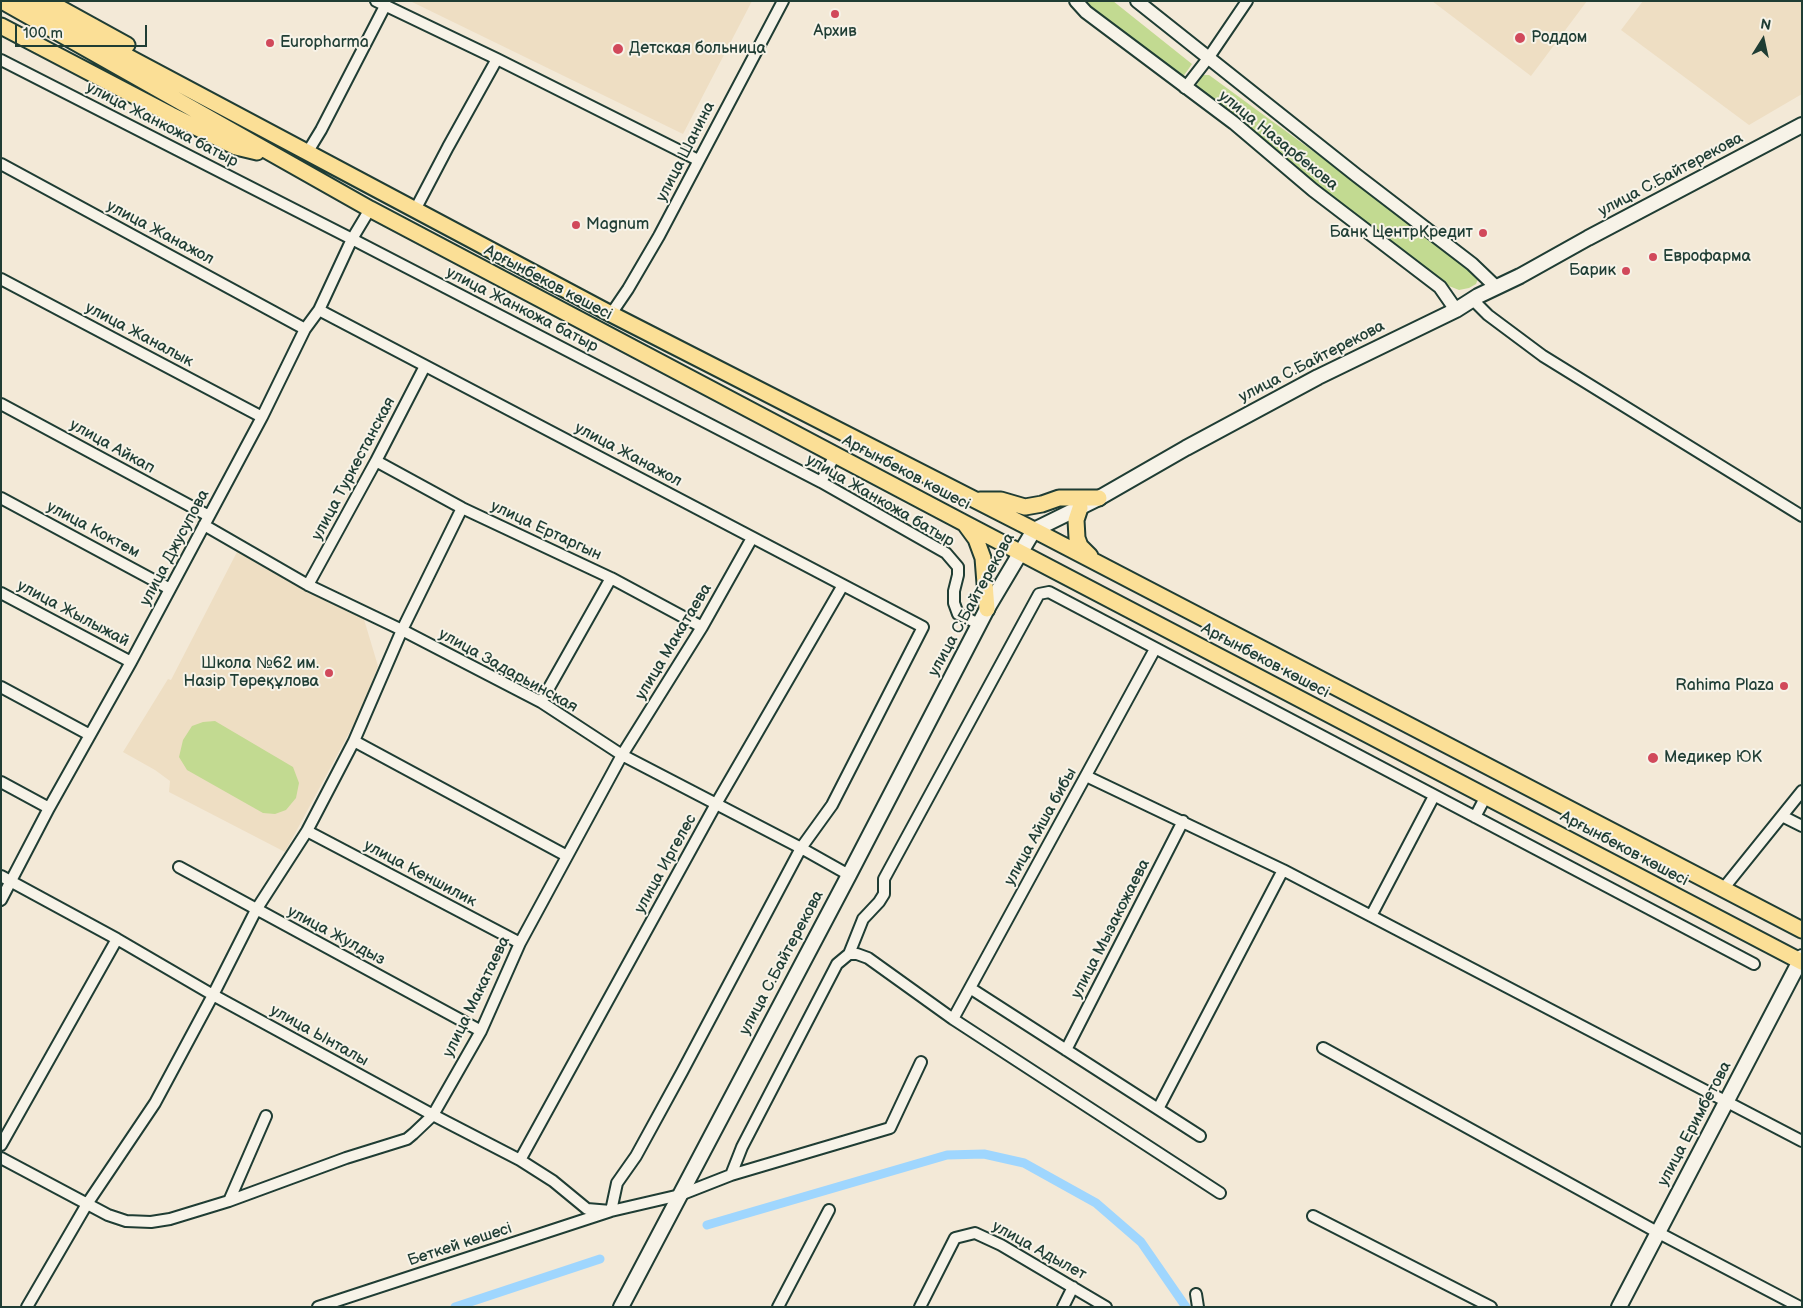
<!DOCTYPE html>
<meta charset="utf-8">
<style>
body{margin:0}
#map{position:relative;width:1803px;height:1308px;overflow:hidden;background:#f3e9d7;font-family:"Balsamiq Sans",sans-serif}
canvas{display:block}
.frame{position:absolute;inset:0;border:2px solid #1f3d34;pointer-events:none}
.north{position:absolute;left:1738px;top:15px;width:50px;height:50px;-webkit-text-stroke:4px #f7f3e8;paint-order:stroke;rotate:10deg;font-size:14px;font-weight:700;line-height:20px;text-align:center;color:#1f3d34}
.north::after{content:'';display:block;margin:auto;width:18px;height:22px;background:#1f3d34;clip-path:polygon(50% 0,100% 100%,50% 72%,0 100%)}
.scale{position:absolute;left:15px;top:25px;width:132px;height:22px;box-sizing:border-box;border:2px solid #1f3d34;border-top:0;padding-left:6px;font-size:15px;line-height:18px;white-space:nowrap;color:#1f3d34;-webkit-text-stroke:4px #f7f3e8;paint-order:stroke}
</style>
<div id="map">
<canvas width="1803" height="1308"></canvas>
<div class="frame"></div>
<div class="north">N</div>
<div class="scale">100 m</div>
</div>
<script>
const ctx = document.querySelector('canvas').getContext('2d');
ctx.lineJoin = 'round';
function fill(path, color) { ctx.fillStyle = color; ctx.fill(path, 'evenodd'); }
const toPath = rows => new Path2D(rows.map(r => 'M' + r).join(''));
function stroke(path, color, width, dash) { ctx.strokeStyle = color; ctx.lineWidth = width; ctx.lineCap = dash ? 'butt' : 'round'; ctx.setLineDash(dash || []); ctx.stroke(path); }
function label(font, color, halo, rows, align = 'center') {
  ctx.font = font + ' "Balsamiq Sans",sans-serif'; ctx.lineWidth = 4; ctx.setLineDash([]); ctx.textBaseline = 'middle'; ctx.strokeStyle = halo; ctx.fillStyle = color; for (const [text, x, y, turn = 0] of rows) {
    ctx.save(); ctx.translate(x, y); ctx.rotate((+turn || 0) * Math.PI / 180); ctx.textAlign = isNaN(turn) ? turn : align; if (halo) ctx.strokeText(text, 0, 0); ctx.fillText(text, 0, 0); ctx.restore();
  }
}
fill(toPath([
 [410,1,752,1,683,134],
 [1432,1,1587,1,1531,76],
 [1643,1,1802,1,1802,94,1749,125,1621,30],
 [238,550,363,616,378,666,362,709,285,852,169,792,170,781,155,770,123,752,168,679,171,680]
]), '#eedec3');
fill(toPath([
 [1072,1,1113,1,1192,64,1180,81],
 [1203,75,1209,75,1477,271,1479,276,1476,284,1469,288,1459,290,1449,286,1194,95,1196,86],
 [215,721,293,767,299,783,296,798,286,810,275,814,263,813,187,770,179,757,183,740,192,726,203,722]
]), '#c2da91');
stroke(toPath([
 [707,1225,947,1155,984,1154,1024,1163,1096,1203,1141,1242,1186,1307],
 [455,1307,600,1259]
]), '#9fd6fe', 9);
const minor = toPath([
 [376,1,497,59,698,160],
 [1,60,352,239,821,482,946,553,958,567,958,575,954,591,954,603,958,614,979,624],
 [1185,88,1209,57,1247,1],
 [307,153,321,130,385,6],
 [1,164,305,329],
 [415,210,448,147,497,59],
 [1,279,262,417],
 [1473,300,1488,315,1543,356,1802,516],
 [319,310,923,627,832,805,801,848,682,1072,636,1156,617,1183,611,1211],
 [611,314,628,289,659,236,783,1],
 [1,404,209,516],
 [376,461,462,508,611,578,702,627],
 [821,482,835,455],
 [1,498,170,589],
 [204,525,308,585,402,630,541,702,622,755,801,848,849,875],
 [308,585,376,461,425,366],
 [1,593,131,662],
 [1,687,90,735],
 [541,702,611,578],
 [354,741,567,856],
 [1086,776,1283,870,1802,1141],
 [1,782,49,808],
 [1782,816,1802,826],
 [1475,817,1486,796],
 [307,831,520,943],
 [179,867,481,1031],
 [1,876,117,939,213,995,433,1115,520,1160,553,1181,587,1209,611,1211],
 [1723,889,1802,791],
 [1,900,49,808,131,662,262,417,305,329,319,310,352,239,370,209],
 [1371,916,1434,796],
 [849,954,863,919,879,902,884,894,884,879,1039,594,1049,592,1754,964],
 [970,988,1200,1136],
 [953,1019,1155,649],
 [1323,1048,1657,1232,1800,1307],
 [1066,1050,1183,821],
 [1158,1109,1283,870],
 [1,1145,117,939],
 [1,1158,108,1215,126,1221,151,1222,170,1219,229,1201,346,1158,407,1139,413,1134,433,1115,481,1031,520,943,622,755,702,627,752,538],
 [520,1160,716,804,843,585],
 [731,1175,742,1147,837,964,849,954,857,954,868,958,953,1019,1220,1193],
 [229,1201,266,1116],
 [1313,1216,1491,1307],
 [1196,1294,1198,1307],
 [27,1307,87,1204,155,1103,213,995,256,910,307,831,354,741,402,630,462,508],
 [318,1307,611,1211,680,1195,731,1175,890,1128,921,1062],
 [778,1307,829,1210],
 [920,1307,955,1238,975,1233,1001,1245,1106,1307],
 [1063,1307,1073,1287]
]);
const tertiary = toPath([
 [1076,1,1086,12,1234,123,1313,190,1440,287,1456,310],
 [1137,1,1356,175,1472,264,1496,287]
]);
const secondary = toPath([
 [621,1307,849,875,987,609,1034,530,1099,498,1186,448,1318,377,1456,310,1478,296,1520,276,1588,238,1802,125],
 [1619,1307,1802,957]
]);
const primary = toPath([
 [2,1,370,209,964,523,1802,962],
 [23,1,611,314,1034,530,1802,930],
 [47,1,127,45],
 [1,26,171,115,236,147,257,152],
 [980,500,1001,500,1025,507,1042,504,1059,498,1099,498],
 [1080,508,1076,520,1077,538,1080,546,1090,556],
 [965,524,976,539,983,558,987,609]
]);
stroke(minor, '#1f3d34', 14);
stroke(tertiary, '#1f3d34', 16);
stroke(secondary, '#1f3d34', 18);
stroke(primary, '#1f3d34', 19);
stroke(minor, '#f7f3e8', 10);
stroke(tertiary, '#f7f3e8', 12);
stroke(secondary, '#f7f3e8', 14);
stroke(primary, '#fbdf96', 15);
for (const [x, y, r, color] of [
 [835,14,5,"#d1495b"],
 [1520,38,6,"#d1495b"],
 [270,43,5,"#d1495b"],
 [618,49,6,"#d1495b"],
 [576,225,5,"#d1495b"],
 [1483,233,5,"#d1495b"],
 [1653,257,5,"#d1495b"],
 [1626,271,5,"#d1495b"],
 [329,673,5,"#d1495b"],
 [1784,686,5,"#d1495b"],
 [1653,758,6,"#d1495b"]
]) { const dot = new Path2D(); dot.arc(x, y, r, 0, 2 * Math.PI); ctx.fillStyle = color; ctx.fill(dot); stroke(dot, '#f7f3e8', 2); }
label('16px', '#1f3d34', '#f7f3e8', [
 ["Архив",835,32,"center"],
 ["Роддом",1531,38],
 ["Europharma",280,43],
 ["Детская больница",629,49],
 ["Magnum",586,225],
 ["Банк ЦентрКредит",1473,233,"right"],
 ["Еврофарма",1663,257],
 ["Барик",1616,271,"right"],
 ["Школа №62 им.",319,664,"right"],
 ["Назір Төреқұлова",319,682,"right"],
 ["Rahima Plaza",1774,686,"right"],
 ["Медикер ЮK",1664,758]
], 'left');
label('16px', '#1f3d34', '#f7f3e8', [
 ["улица Жанкожа батыр",162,125,27],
 ["улица Назарбекова",1278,141,39],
 ["улица Шанина",686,152,-63],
 ["улица С.Байтерекова",1671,175,-28],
 ["улица Жанажол",160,233,28],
 ["Арғынбеков көшесі",548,283,28],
 ["улица Жанкожа батыр",522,310,27],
 ["улица Жаналык",139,335,28],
 ["улица С.Байтерекова",1312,362,-27],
 ["улица Айкап",112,447,29],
 ["улица Жанажол",628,455,28],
 ["улица Туркестанская",354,469,-62],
 ["Арғынбеков көшесі",906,473,28],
 ["улица Жанкожа батыр",880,501,30],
 ["улица Коктем",93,530,28],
 ["улица Ертаргын",546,531,25],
 ["улица Джусупова",175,548,-62],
 ["улица С.Байтерекова",972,605,-61],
 ["улица Жылыжай",73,614,28],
 ["улица Макатаева",674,642,-59],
 ["Арғынбеков көшесі",1265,661,28],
 ["улица Задарьинская",508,671,29],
 ["улица Айша бибы",1041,827,-61],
 ["Арғынбеков көшесі",1624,849,28],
 ["улица Иргелес",666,864,-61],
 ["улица Кеншилик",420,874,28],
 ["улица Мызакожаева",1111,929,-63],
 ["улица Жулдыз",336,936,28],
 ["улица С.Байтерекова",782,963,-62],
 ["улица Макатаева",477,997,-64],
 ["улица Ынталы",319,1036,29],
 ["улица Еримбетова",1695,1124,-62],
 ["Беткей көшесі",460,1245,-18],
 ["улица Адылет",1039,1251,29]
]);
</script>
